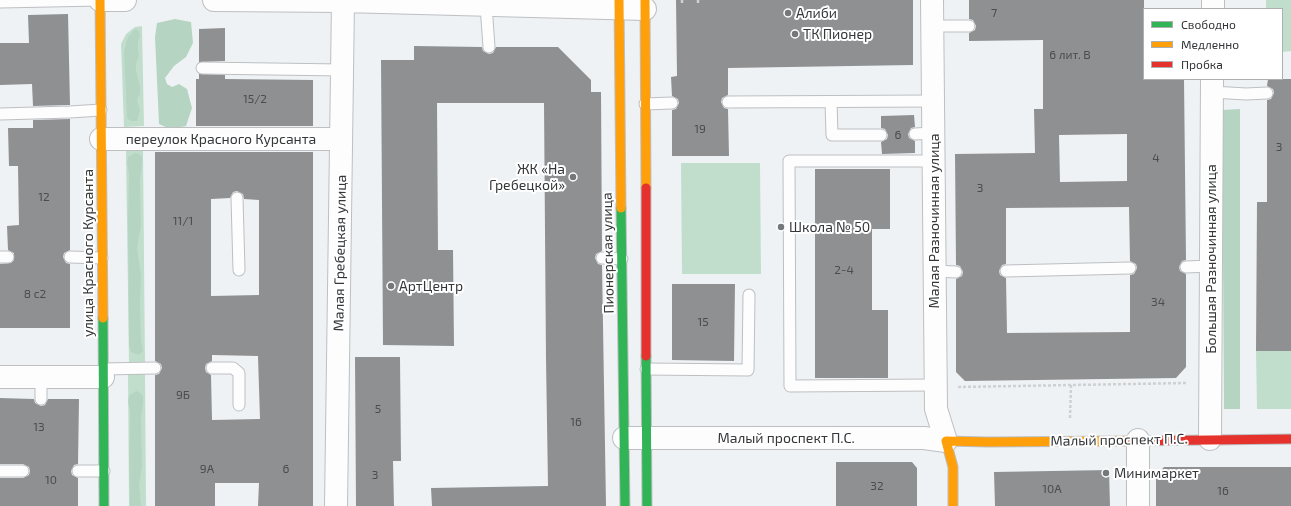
<!DOCTYPE html>
<meta charset="utf-8">
<style>
body{margin:0}
#map{position:relative;width:1291px;height:506px;overflow:hidden;background:#eff2f5;font-family:"Exo 2",sans-serif}
canvas{display:block}
.legend{position:absolute;left:1143px;top:8px;width:140px;height:72px;box-sizing:border-box;background:#fff;border:1px solid #aeafaf;margin:0;padding:5px 7px;list-style:none;font-size:12px;color:#343638}
.legend li{display:flex;align-items:center;gap:8px;height:20px}
.legend b{width:20px;border:1px solid #aeafaf}
</style>
<div id="map">
<canvas width="1291" height="506"></canvas>
<ul class="legend">
<li><b style="height:5px;background:#30b455"></b>Свободно</li>
<li><b style="height:5px;background:#ff9f0a"></b>Медленно</li>
<li><b style="height:5px;background:#e5322d"></b>Пробка</li>
</ul>
</div>
<script>
const ctx = document.querySelector('canvas').getContext('2d');
ctx.lineJoin = 'round';
function fill(path, color) { ctx.fillStyle = color; ctx.fill(path, 'evenodd'); }
const toPath = rows => new Path2D(rows.map(r => 'M' + r).join(''));
function stroke(path, color, width, dash) { ctx.strokeStyle = color; ctx.lineWidth = width; ctx.lineCap = dash ? 'butt' : 'round'; ctx.setLineDash(dash || []); ctx.stroke(path); }
function label(font, color, halo, rows, align = 'center') {
  ctx.font = font + ' "Exo 2",sans-serif'; ctx.lineWidth = 4; ctx.setLineDash([]); ctx.textBaseline = 'middle'; ctx.strokeStyle = halo; ctx.fillStyle = color; for (const [text, x, y, turn = 0] of rows) {
    ctx.save(); ctx.translate(x, y); ctx.rotate((+turn || 0) * Math.PI / 180); ctx.textAlign = isNaN(turn) ? turn : align; if (halo) ctx.strokeText(text, 0, 0); ctx.fillText(text, 0, 0); ctx.restore();
  }
}
fill(toPath([
 [1266,0,1291,0,1291,51,1282,52,1282,9,1266,9],
 [142,26,144,126,124,127,121,44,126,34,135,27],
 [143,150,145,363,129,363,126,151],
 [681,163,760,163,761,274,682,274],
 [1256,351,1291,351,1291,409,1257,409],
 [128,374,145,374,146,506,129,506]
]), '#c1decd');
fill(toPath([
 [175,19,191,22,193,43,186,57,174,66,165,78,167,84,172,87,179,84,187,89,192,108,186,126,170,129,159,124,155,37,157,23],
 [135,29,138,30,140,35,138,42,138,51,139,55,136,64,136,71,140,86,140,94,137,99,140,111,137,121,131,121,127,118,124,52,128,37],
 [1240,109,1240,409,1224,409,1222,110],
 [135,153,138,153,142,157,142,163,140,180,141,227,137,247,141,276,140,303,141,340,143,351,139,355,131,352,129,346,128,218,129,173,127,163,128,157],
 [136,391,139,392,143,396,143,402,141,419,142,466,139,485,141,506,130,506,129,457,130,412,128,402,129,396]
]), '#b5d5c2');
fill(toPath([
 [676,0,913,0,913,65,728,68,728,95,722,98,721,102,724,108,728,109,729,156,672,156,672,110,676,109,679,103,678,99,672,96,671,77,677,76],
 [969,0,1144,0,1144,79,1184,79,1186,260,1182,261,1179,267,1180,271,1186,274,1186,367,1176,378,965,381,956,372,956,279,962,276,963,272,960,266,956,265,955,154,1035,153,1034,109,1043,109,1043,40,969,41,969,33,975,30,976,26,973,20,969,19],
 [1127,134,1127,181,1060,182,1059,135],
 [1129,207,1130,261,1136,264,1137,268,1134,274,1130,275,1130,332,1007,333,1006,278,1000,275,999,271,1002,265,1006,264,1006,208],
 [68,14,70,105,33,106,32,84,0,85,0,43,29,43,28,15],
 [225,28,225,61,199,62,199,29],
 [414,46,482,47,483,51,489,54,493,53,496,47,558,47,591,80,591,92,601,92,602,251,596,254,595,258,598,264,602,265,606,506,432,506,431,488,548,486,546,359,544,103,437,103,438,250,453,250,454,346,383,345,381,60,414,60],
 [199,74,225,75,225,79,313,80,313,126,196,126,196,79,199,79],
 [1268,79,1291,79,1291,351,1256,351,1257,202,1267,202,1267,100,1271,99,1274,93,1273,89,1267,86],
 [914,115,915,127,911,128,908,134,909,138,915,141,915,153,882,154,881,142,887,139,888,135,885,129,881,128,881,116],
 [70,119,70,250,64,253,63,257,66,263,70,264,70,328,0,328,0,264,11,263,14,260,14,253,8,250,7,226,19,225,18,166,9,166,8,128,33,128,33,120],
 [155,152,313,152,313,506,258,506,259,483,215,483,215,506,155,506,155,375,159,374,162,368,161,364,155,361],
 [237,191,243,194,244,199,259,200,259,295,211,296,211,199,230,198,233,192],
 [212,355,258,356,260,419,212,420,211,375,206,372,205,368,206,364,212,361],
 [815,169,890,169,890,229,872,229,872,310,888,310,888,378,815,378],
 [672,284,735,284,734,361,672,360],
 [355,357,400,357,401,461,393,461,394,506,356,506],
 [0,398,34,399,35,403,41,406,45,405,48,399,79,399,78,464,74,465,71,471,72,475,78,478,78,506,0,506,0,478,23,478,29,475,30,471,29,467,23,464,0,464],
 [836,462,912,462,917,468,917,506,836,506],
 [1164,467,1291,467,1291,506,1156,506,1156,476],
 [1109,470,1110,506,995,506,994,472]
]), '#8f9091');
const lane = toPath([
 [0,2,100,0],
 [486,5,489,47],
 [932,26,969,26],
 [202,68,342,70],
 [1212,92,1246,94,1267,93],
 [728,102,933,101],
 [831,102,832,135,881,135],
 [645,104,672,103],
 [0,114,70,112,101,110],
 [915,134,933,133],
 [933,161,789,161,790,386,935,385],
 [237,198,239,270],
 [0,257,8,257],
 [70,257,102,258],
 [602,258,622,259],
 [1186,267,1211,266],
 [934,271,956,272],
 [1006,271,1130,268],
 [212,368,233,368,239,373,239,405],
 [103,369,155,368],
 [646,369,748,370,749,295],
 [41,399,41,377],
 [0,471,23,471],
 [78,471,104,471]
]);
const street = toPath([
 [100,0,125,0],
 [214,0,343,1,645,9],
 [1213,9,1213,0],
 [101,139,341,139],
 [0,377,103,377],
 [624,438,924,438,946,441,936,409,932,0],
 [1210,439,1212,79],
 [1138,440,1138,506],
 [336,506,343,1]
]);
const fast = toPath([
 [621,208,625,506],
 [103,318,104,506],
 [646,356,647,506]
]);
const slow = toPath([
 [100,0,103,318],
 [619,0,621,208],
 [645,0,646,188],
 [953,506,953,467,946,441,988,442,1127,441]
]);
const jam = toPath([
 [646,188,646,356],
 [1127,441,1291,439]
]);
stroke(lane, '#bdbfc1', 13);
stroke(street, '#bdbfc1', 24);
stroke(fast, '#bdbfc1', 11);
stroke(slow, '#bdbfc1', 11);
stroke(jam, '#bdbfc1', 11);
stroke(toPath([
 [682,0,682,3],
 [698,0,698,3],
 [958,387,1187,383],
 [1070,418,1071,385]
]), '#ced0d1', 2.5, [3, 2]);
stroke(lane, '#fdfdfe', 11);
stroke(street, '#fdfdfe', 22);
stroke(fast, '#30b455', 9);
stroke(slow, '#ff9f0a', 9);
stroke(jam, '#e5322d', 9);
for (const [x, y, r, color] of [
 [788,13,4,"#75787a"],
 [795,34,4,"#75787a"],
 [573,177,4,"#75787a"],
 [781,227,4,"#75787a"],
 [391,286,4,"#75787a"],
 [1106,473,4,"#75787a"]
]) { const dot = new Path2D(); dot.arc(x, y, r, 0, 2 * Math.PI); ctx.fillStyle = color; ctx.fill(dot); stroke(dot, '#fff', 1.5); }
label('12px', '#4b4c4e', null, [
 ["7",994,13],
 ["6 лит. B",1070,55],
 ["15/2",255,99],
 ["19",700,129],
 ["6",898,135],
 ["3",1279,147],
 ["4",1156,158],
 ["3",980,188],
 ["12",44,197],
 ["11/1",183,221],
 ["2-4",844,270],
 ["8 с2",35,294],
 ["34",1158,302],
 ["15",703,322],
 ["9Б",183,395],
 ["5",378,409],
 ["16",576,422],
 ["13",39,427],
 ["9А",207,469],
 ["6",286,469],
 ["3",375,475],
 ["10",51,480],
 ["32",877,486],
 ["10А",1052,489],
 ["16",1223,491]
]);
label('14px', '#343638', '#fff', [
 ["Алиби",796,13],
 ["ТК Пионер",803,34],
 ["ЖК «На",565,169,"right"],
 ["Гребецкой»",565,185,"right"],
 ["Школа № 50",789,227],
 ["АртЦентр",399,286],
 ["Минимаркет",1114,473]
], 'left');
label('14px', '#343638', '#fff', [
 ["переулок Красного Курсанта",221,139],
 ["Малая Разночинная улица",934,221,-90],
 ["улица Красного Курсанта",88,253,-90],
 ["Малая Гребецкая улица",340,253,-89],
 ["Пионерская улица",608,253,-91],
 ["Большая Разночинная улица",1211,259,-90],
 ["Малый проспект П.С.",786,438],
 ["Малый проспект П.С.",1119,440,-1]
]);
</script>
